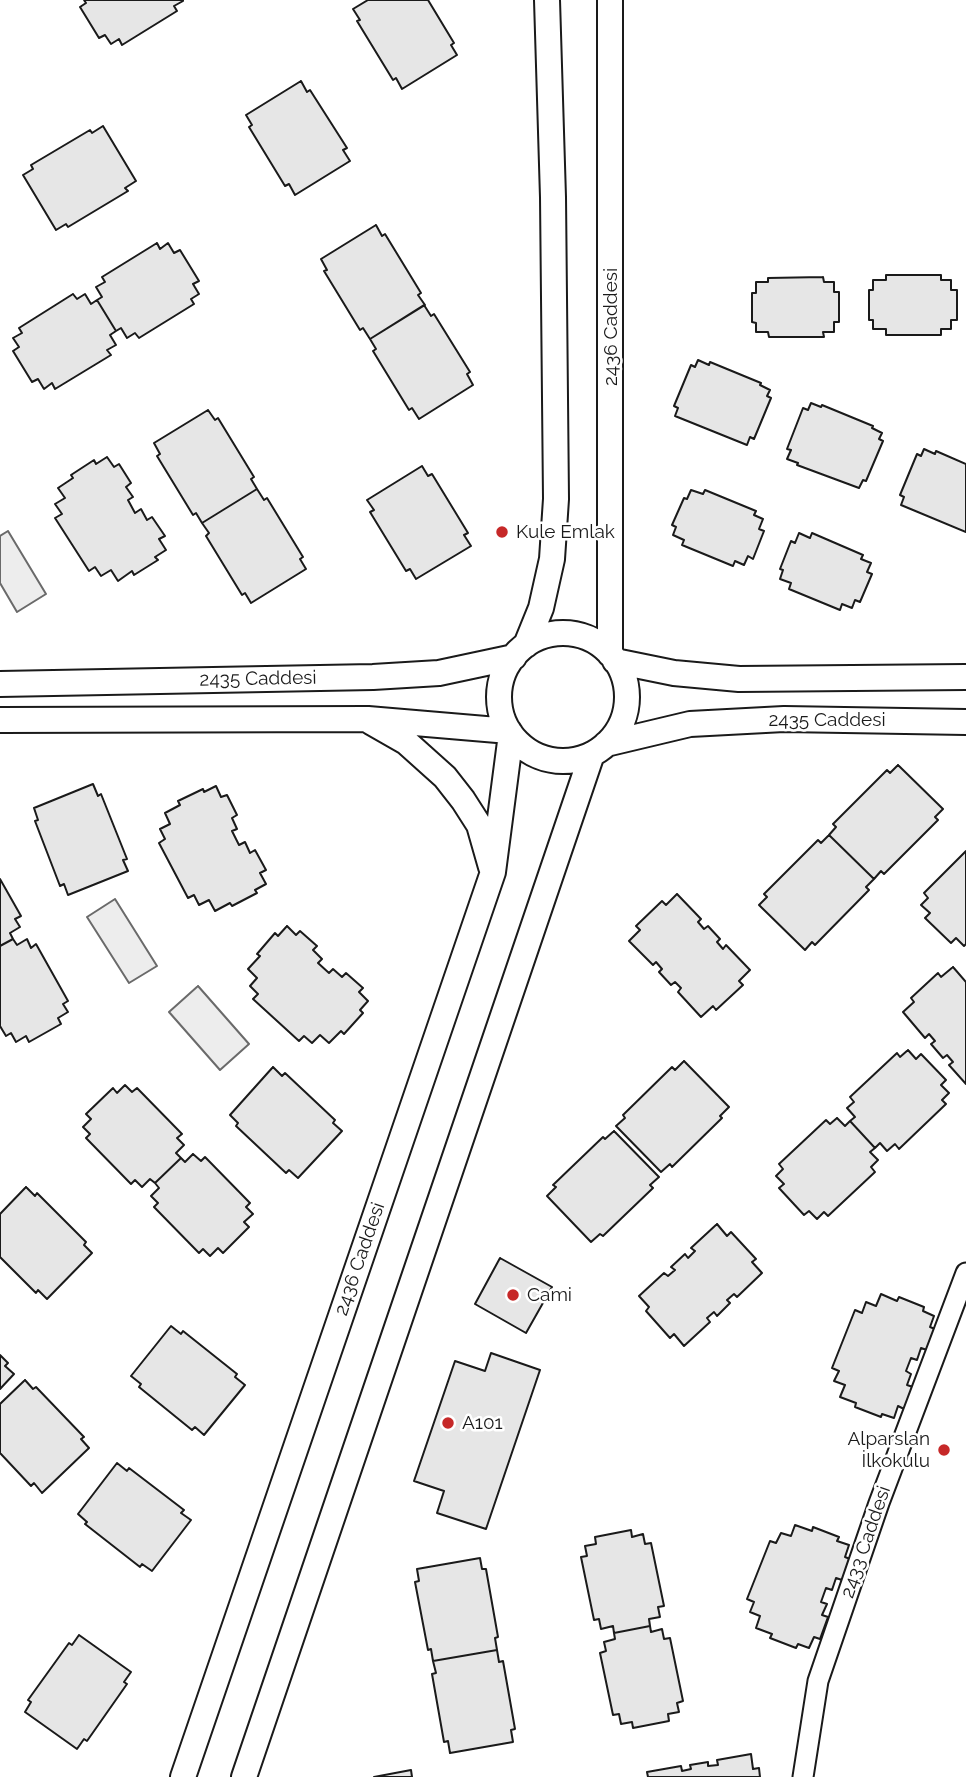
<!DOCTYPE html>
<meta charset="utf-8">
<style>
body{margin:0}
canvas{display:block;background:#fff}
</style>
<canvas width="966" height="1777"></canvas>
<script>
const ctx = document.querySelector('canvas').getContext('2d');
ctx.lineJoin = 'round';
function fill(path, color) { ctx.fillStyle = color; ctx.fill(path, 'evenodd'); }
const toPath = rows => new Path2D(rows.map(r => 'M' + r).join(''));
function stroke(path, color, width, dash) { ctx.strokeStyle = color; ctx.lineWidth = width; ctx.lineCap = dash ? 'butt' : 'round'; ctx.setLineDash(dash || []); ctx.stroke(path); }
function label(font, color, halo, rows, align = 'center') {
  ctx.font = font + ' Raleway,sans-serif'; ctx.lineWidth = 5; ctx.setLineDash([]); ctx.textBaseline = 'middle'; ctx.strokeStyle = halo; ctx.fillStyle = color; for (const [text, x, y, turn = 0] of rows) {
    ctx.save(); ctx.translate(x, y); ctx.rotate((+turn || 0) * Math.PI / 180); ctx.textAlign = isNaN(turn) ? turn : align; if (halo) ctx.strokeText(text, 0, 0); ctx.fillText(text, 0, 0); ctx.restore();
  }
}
const green = toPath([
 [8,531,46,594,17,612,0,583,0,536,8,531],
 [115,899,157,966,129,983,87,917,115,899],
 [198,986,249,1044,220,1070,169,1012,198,986]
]);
fill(green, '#ededed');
stroke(green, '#6a6a6a', 2);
const building = toPath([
 [84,0,183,0,183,1,174,6,177,11,122,45,119,39,111,44,105,35,99,38,80,7,86,3,84,0],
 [368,0,428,0,454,43,451,45,457,55,402,89,396,78,393,80,357,21,360,20,353,9,368,0],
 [301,81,307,92,310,90,347,148,343,150,350,161,295,195,289,184,285,186,249,127,252,125,246,115,301,81],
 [103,126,136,181,125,188,128,191,68,227,66,224,56,230,23,175,33,169,31,165,90,130,92,133,103,126],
 [376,225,382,236,385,234,421,293,418,295,425,305,370,339,363,328,360,330,324,271,327,270,321,259,376,225],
 [157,243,160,249,168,243,174,253,180,250,199,281,193,284,199,294,191,299,194,304,139,338,135,333,127,338,121,328,116,331,97,300,102,297,96,287,105,282,102,277,157,243],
 [886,275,941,275,941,280,951,280,951,290,957,290,957,320,951,320,951,329,941,329,941,335,886,335,886,329,873,329,873,320,869,320,869,290,873,290,873,280,886,280,886,275],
 [823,277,824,282,834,282,834,292,839,292,839,322,834,322,834,332,823,332,824,337,769,337,768,332,756,332,756,323,752,322,752,293,756,293,756,282,768,282,768,278,823,277],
 [73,294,77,299,85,294,91,304,97,300,116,331,110,335,116,345,107,350,111,355,55,389,52,383,44,389,38,379,32,382,13,351,19,347,13,338,22,333,19,328,73,294],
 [424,305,431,316,434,314,470,372,467,374,473,385,419,419,412,408,409,410,373,351,376,349,370,339,424,305],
 [698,360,709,365,710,362,761,383,760,385,770,390,767,396,771,398,754,439,750,437,747,445,675,416,678,408,674,406,691,365,695,367,698,360],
 [811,403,821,407,822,405,873,426,872,428,882,433,879,439,883,441,866,481,863,480,859,488,797,465,798,463,787,459,791,450,787,449,803,408,808,410,811,403],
 [208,410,215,420,218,418,254,477,251,479,257,489,202,523,196,513,193,515,157,456,160,454,154,443,208,410],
 [924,449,935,454,936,451,966,464,966,532,901,505,904,497,900,495,917,454,921,456,924,449],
 [107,457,114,467,119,464,131,483,126,487,133,497,128,500,135,513,141,509,147,520,152,517,165,536,159,539,166,550,155,557,158,560,134,575,132,571,118,581,111,570,101,576,95,567,89,571,55,518,62,514,55,504,65,498,58,488,73,478,71,475,94,460,96,464,107,457],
 [422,466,428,476,432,474,468,533,464,535,471,546,416,579,410,569,406,571,370,512,374,510,367,500,422,466],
 [257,489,264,500,267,498,303,557,300,559,306,569,251,603,245,593,242,595,206,536,209,533,202,523,257,489],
 [691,490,703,494,705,490,756,511,754,515,763,519,759,529,764,531,753,559,748,556,744,565,735,561,733,566,682,545,684,540,673,535,676,527,672,525,684,498,687,499,691,490],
 [799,533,810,538,812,533,863,555,861,559,871,563,867,572,872,574,860,602,855,600,852,608,842,604,840,610,789,589,791,583,780,579,783,570,780,569,791,541,795,543,799,533],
 [898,765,943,809,935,817,938,820,884,874,881,871,874,879,829,835,836,827,833,824,887,770,890,773,898,765],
 [93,784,98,796,101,794,127,859,123,860,128,871,68,895,64,884,60,886,35,821,38,820,34,808,93,784],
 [216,786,221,797,227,795,237,815,232,818,237,829,232,831,239,845,245,842,250,853,255,850,266,870,260,873,266,884,255,890,257,893,232,906,230,903,215,911,209,900,199,905,194,895,188,898,159,843,165,839,160,829,170,824,165,813,180,805,178,801,203,789,204,792,216,786],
 [829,835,874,879,866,887,869,890,815,945,812,942,805,950,759,905,767,897,764,894,818,840,821,843,829,835],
 [966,851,966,944,964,946,956,938,951,943,925,918,930,913,921,905,928,898,924,893,966,851],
 [0,879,21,916,15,919,20,927,10,933,13,939,0,946,0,879],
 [677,894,701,919,698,922,704,929,708,926,720,939,717,942,723,949,726,945,750,970,739,981,743,985,716,1010,713,1006,701,1017,678,992,681,988,675,982,671,985,659,972,662,969,656,962,653,965,629,941,640,930,636,926,662,901,666,905,677,894],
 [287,926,296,935,300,931,317,946,313,950,322,959,318,963,329,973,333,969,342,977,346,973,363,988,359,992,368,1001,360,1010,363,1013,344,1034,341,1031,329,1043,320,1035,312,1043,304,1036,299,1041,253,999,258,994,250,986,257,978,248,969,260,956,257,954,275,933,278,936,287,926],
 [13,939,17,945,27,939,31,948,36,944,68,1001,63,1004,68,1012,58,1018,61,1024,29,1042,26,1036,16,1042,11,1033,6,1036,0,1026,0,946,13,939],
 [953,967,966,982,966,1084,949,1065,953,1062,947,1055,943,1058,931,1044,935,1041,929,1034,925,1038,903,1012,914,1002,911,998,938,973,941,977,953,967],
 [908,1050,916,1059,921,1054,946,1080,941,1085,949,1093,942,1100,946,1104,899,1149,895,1144,887,1151,880,1143,875,1148,850,1121,855,1117,847,1108,854,1102,850,1097,897,1053,900,1057,908,1050],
 [684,1061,729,1107,720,1116,722,1118,672,1167,670,1164,661,1172,616,1126,625,1118,623,1115,672,1067,675,1070,684,1061],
 [273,1067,282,1076,285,1073,335,1120,333,1123,342,1131,298,1178,289,1170,286,1173,236,1126,238,1123,230,1115,273,1067],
 [125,1085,132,1092,137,1088,182,1134,177,1138,184,1145,176,1153,181,1158,155,1183,150,1179,142,1187,135,1180,131,1184,86,1138,90,1134,83,1127,91,1119,86,1114,113,1088,117,1093,125,1085],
 [837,1118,845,1126,850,1121,875,1148,870,1152,878,1160,871,1167,875,1172,828,1216,824,1212,817,1219,809,1211,804,1215,779,1188,784,1184,776,1176,783,1169,779,1164,826,1120,830,1124,837,1118],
 [614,1131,659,1177,650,1185,653,1188,603,1236,600,1234,591,1242,547,1196,556,1187,553,1185,603,1137,605,1139,614,1131],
 [193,1154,201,1161,205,1157,250,1203,246,1207,253,1214,244,1222,249,1227,223,1253,218,1248,210,1256,203,1249,199,1253,154,1207,158,1203,151,1196,159,1188,155,1183,181,1158,185,1162,193,1154],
 [26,1187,35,1196,37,1193,86,1242,84,1245,92,1253,47,1299,38,1290,36,1293,0,1257,0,1214,26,1187],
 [717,1224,727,1236,731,1232,756,1259,752,1262,762,1273,737,1297,734,1294,727,1300,730,1303,717,1316,714,1312,707,1318,710,1322,684,1346,674,1334,670,1338,646,1311,649,1307,639,1296,664,1273,668,1276,675,1270,671,1267,685,1254,688,1258,695,1251,691,1248,717,1224],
 [500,1258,552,1287,526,1333,475,1304,500,1258],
 [881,1294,897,1301,899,1297,924,1307,923,1311,934,1316,930,1327,935,1329,927,1350,921,1348,917,1360,911,1358,906,1371,911,1374,907,1385,913,1387,904,1409,898,1406,894,1418,882,1414,881,1417,855,1407,856,1403,840,1397,845,1385,834,1381,839,1371,832,1368,855,1310,862,1313,866,1302,876,1306,881,1294],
 [171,1326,181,1334,183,1331,237,1374,235,1377,245,1385,204,1435,195,1427,192,1430,139,1387,141,1384,131,1376,171,1326],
 [491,1353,540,1370,486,1529,437,1513,444,1491,414,1481,455,1361,485,1371,491,1353],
 [0,1355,8,1363,5,1366,14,1374,0,1389,0,1355],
 [25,1380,33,1389,36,1387,84,1437,81,1439,89,1448,42,1493,34,1483,31,1486,0,1453,0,1404,25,1380],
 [117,1463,127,1471,129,1468,184,1510,181,1513,191,1520,152,1571,142,1564,140,1567,85,1524,87,1522,78,1514,117,1463],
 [795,1525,812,1531,813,1527,839,1537,837,1541,849,1545,845,1557,850,1559,842,1580,836,1578,832,1590,826,1588,821,1602,827,1604,822,1615,828,1617,820,1639,814,1637,809,1648,798,1644,796,1648,770,1638,772,1634,756,1628,760,1616,750,1612,754,1602,747,1599,770,1541,776,1543,781,1533,791,1536,795,1525],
 [631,1530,632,1537,643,1534,645,1544,651,1543,664,1606,658,1607,660,1617,649,1619,650,1626,614,1633,613,1626,601,1629,599,1619,594,1620,581,1557,587,1556,585,1546,596,1544,595,1537,631,1530],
 [480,1558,482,1569,486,1569,498,1637,495,1638,497,1650,433,1661,431,1649,428,1650,415,1582,419,1581,417,1569,480,1558],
 [650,1626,651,1632,662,1629,664,1639,670,1638,683,1701,677,1703,679,1712,668,1714,669,1721,633,1728,632,1722,621,1724,619,1714,613,1715,600,1653,606,1651,604,1642,615,1639,614,1633,650,1626],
 [79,1635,131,1672,124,1682,127,1684,87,1741,84,1739,77,1749,25,1712,31,1702,28,1700,69,1643,72,1645,79,1635],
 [497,1650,499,1662,503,1661,515,1729,511,1730,513,1742,450,1753,448,1741,444,1742,432,1674,436,1673,433,1661,497,1650],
 [751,1754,753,1769,759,1768,760,1777,648,1777,647,1772,681,1766,682,1771,691,1769,690,1765,708,1762,708,1766,718,1765,717,1760,751,1754],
 [411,1770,412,1777,374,1777,411,1770]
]);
fill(building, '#e6e6e6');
stroke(building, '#1a1a1a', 2);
const minor = toPath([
 [803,1777,818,1681,879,1503,966,1273]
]);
const tertiary = toPath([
 [610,0,610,654],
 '499 697a64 64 0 1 1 128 0a64 64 0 1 1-128 0Z',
 [526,645,541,608,552,559,556,499,553,197,547,0],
 [615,661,674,673,739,679,966,677],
 [0,684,373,677,439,673,514,657],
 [0,720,368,719,509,731],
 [371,722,406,742,445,777,463,800,479,825,491,867],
 [606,744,690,724,784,719,966,722],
 [183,1777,493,872,511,734],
 [244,1777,592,754]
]);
stroke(minor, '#1a1a1a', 23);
stroke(tertiary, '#1a1a1a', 28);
stroke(minor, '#fff', 19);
stroke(tertiary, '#fff', 24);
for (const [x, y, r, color] of [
 [502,532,7,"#c62828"],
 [513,1295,7,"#c62828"],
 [448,1423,7,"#c62828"],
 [944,1450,7,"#c62828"]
]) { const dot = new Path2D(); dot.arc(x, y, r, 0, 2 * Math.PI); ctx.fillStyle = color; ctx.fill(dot); stroke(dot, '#fff', 2.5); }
label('19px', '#1a1a1a', '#fff', [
 ["2436 Caddesi",611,327,-90],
 ["2435 Caddesi",258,679,-1],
 ["2435 Caddesi",827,720],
 ["2436 Caddesi",360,1259,-71],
 ["2433 Caddesi",866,1542,-71]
]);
label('19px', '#1a1a1a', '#fff', [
 ["Kule Emlak",516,532],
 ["Cami",527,1295],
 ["A101",462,1423],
 ["Alparslan",930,1439,"right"],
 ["İlkokulu",930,1461,"right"]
], 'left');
</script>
